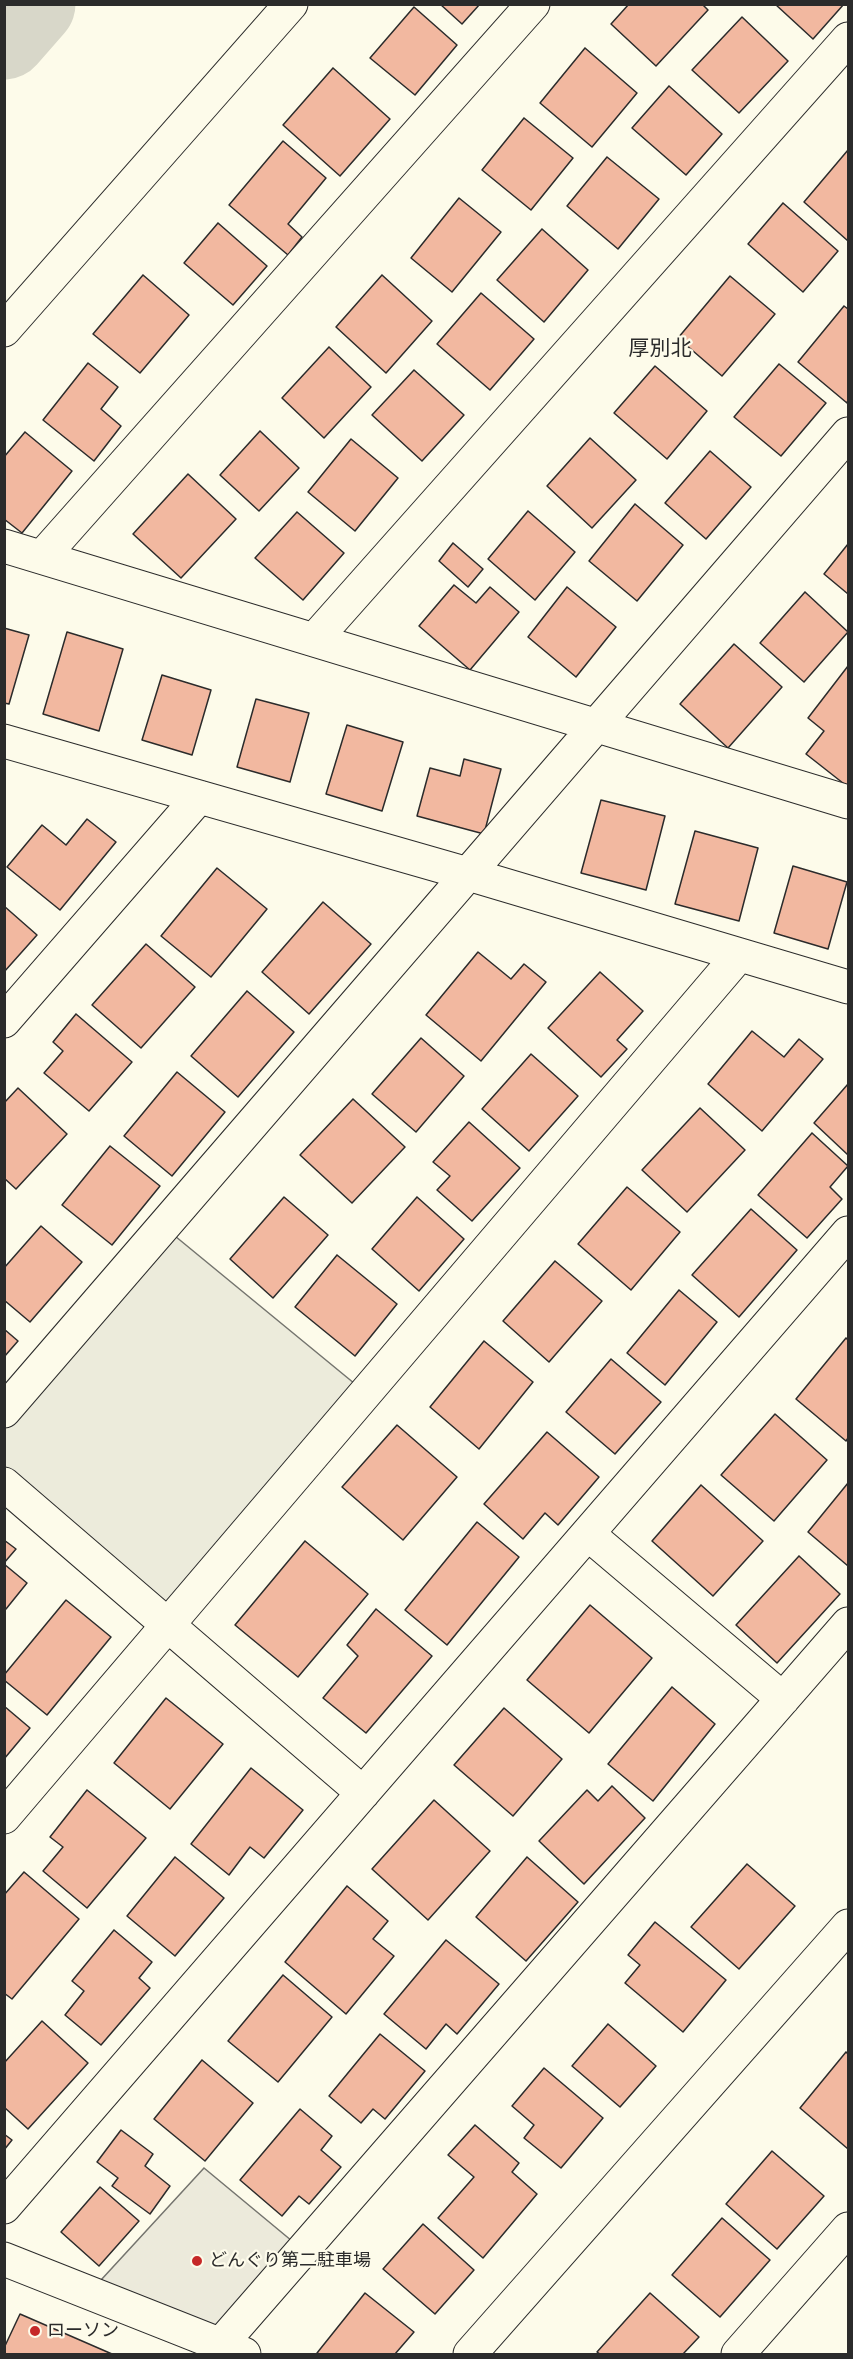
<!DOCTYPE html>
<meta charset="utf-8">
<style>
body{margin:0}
#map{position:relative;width:853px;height:2359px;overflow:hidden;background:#fdfbea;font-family:"PT Sans Narrow",sans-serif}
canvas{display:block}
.frame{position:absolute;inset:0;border:6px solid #2b2b2b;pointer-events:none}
</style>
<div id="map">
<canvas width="853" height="2359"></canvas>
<div class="frame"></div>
</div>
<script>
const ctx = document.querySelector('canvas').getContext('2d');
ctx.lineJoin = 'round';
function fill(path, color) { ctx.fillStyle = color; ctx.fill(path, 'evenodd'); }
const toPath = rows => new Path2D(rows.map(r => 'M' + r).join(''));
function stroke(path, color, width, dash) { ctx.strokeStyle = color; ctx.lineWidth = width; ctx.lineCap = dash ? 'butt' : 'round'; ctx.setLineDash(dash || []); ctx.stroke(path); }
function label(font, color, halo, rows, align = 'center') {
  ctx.font = font + ' "PT Sans Narrow","Noto Sans JP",sans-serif'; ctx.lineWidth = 4.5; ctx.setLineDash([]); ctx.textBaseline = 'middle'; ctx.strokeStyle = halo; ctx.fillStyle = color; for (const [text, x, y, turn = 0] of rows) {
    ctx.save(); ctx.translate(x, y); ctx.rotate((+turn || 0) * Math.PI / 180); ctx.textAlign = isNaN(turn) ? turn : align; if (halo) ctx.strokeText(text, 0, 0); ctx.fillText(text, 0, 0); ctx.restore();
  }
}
const green = toPath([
 [164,1227,366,1393,168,1625,5,1484,5,1411,164,1227]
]);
fill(green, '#ecebdb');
stroke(green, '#74746e', 1.5);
const parking = toPath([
 [204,2168,292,2241,213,2329,101,2280,204,2168]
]);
fill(parking, '#eceadb');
stroke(parking, '#74746e', 1.5);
stroke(toPath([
 [4,36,32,4]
]), '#d8d7c9', 87);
const building = toPath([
 [440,4,480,4,462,24,440,4],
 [629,4,702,4,708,10,656,66,611,24,629,4],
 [775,4,844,4,813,39,775,4],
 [414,7,457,45,415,95,370,58,414,7],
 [742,17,788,61,739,113,692,70,742,17],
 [585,48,637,93,592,147,540,103,585,48],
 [333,68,390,119,340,176,283,125,333,68],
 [669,86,722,134,686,175,632,128,669,86],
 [524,118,573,158,531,210,482,170,524,118],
 [283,141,326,178,288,224,302,237,288,255,229,205,283,141],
 [848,150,848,241,804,202,848,150],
 [607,157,659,199,618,249,567,206,607,157],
 [459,198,501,232,452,292,411,258,459,198],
 [783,203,838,251,803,292,748,244,783,203],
 [218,223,267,266,233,305,184,263,218,223],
 [542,229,588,270,544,322,497,280,542,229],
 [143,275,189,315,140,373,93,334,143,275],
 [382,275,432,321,386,373,336,327,382,275],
 [730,276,775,314,722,376,678,338,730,276],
 [481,293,534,339,490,390,437,344,481,293],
 [844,306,848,309,848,400,847,403,798,362,844,306],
 [329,347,371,387,324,438,282,398,329,347],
 [88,363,118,387,101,409,121,426,94,461,43,420,88,363],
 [779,364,826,403,781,456,734,417,779,364],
 [655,366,707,411,667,459,614,413,655,366],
 [414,370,464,415,422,461,372,415,414,370],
 [260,431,299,468,259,511,220,475,260,431],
 [25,432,72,471,22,533,4,519,4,457,25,432],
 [590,438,636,480,592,528,547,486,590,438],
 [351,439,398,478,355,531,308,492,351,439],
 [710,451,751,487,706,539,665,503,710,451],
 [188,474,236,519,181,578,133,534,188,474],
 [635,504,683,545,637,601,589,561,635,504],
 [528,511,575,552,535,600,488,559,528,511],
 [297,512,344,553,303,600,255,558,297,512],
 [453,543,483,569,468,587,439,561,453,543],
 [848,544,848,594,824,574,848,544],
 [454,585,476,603,490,587,519,612,470,670,419,626,454,585],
 [567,587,616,627,576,677,528,637,567,587],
 [805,592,848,632,804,682,760,643,805,592],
 [4,628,29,635,9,704,4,703,4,628],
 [67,632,123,649,99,731,43,714,67,632],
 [734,644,782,687,728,748,680,704,734,644],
 [848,666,848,787,806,754,824,731,808,718,848,666],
 [162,675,211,690,192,755,142,740,162,675],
 [256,699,309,713,290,782,237,767,256,699],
 [347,725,403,742,382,811,326,794,347,725],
 [464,759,501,769,484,834,417,816,430,768,460,776,464,759],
 [601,800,665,816,646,890,581,873,601,800],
 [87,819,116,842,60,910,7,867,42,825,66,845,87,819],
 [695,831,758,848,739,921,675,904,695,831],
 [793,866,847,882,828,949,774,933,793,866],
 [217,868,267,909,211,977,161,936,217,868],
 [323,902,371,944,309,1014,262,972,323,902],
 [4,906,37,935,4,972,4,906],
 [146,944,195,987,141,1048,92,1005,146,944],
 [478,952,511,979,524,964,546,982,481,1061,426,1015,478,952],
 [600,972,643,1011,617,1040,627,1049,601,1077,548,1028,600,972],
 [247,991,294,1032,238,1097,191,1056,247,991],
 [76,1014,132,1062,89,1111,44,1073,63,1051,53,1042,76,1014],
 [752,1031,784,1057,799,1039,823,1059,762,1131,708,1084,752,1031],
 [421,1038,464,1076,416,1132,372,1094,421,1038],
 [531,1054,578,1096,529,1151,482,1109,531,1054],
 [177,1072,225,1112,172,1176,124,1136,177,1072],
 [848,1084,848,1155,814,1123,848,1084],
 [18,1088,67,1134,16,1189,4,1178,4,1103,18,1088],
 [353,1099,405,1147,352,1203,300,1155,353,1099],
 [700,1108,745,1150,687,1212,642,1170,700,1108],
 [469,1122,520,1168,472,1221,437,1190,450,1176,433,1162,469,1122],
 [812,1133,848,1166,830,1187,842,1199,807,1238,758,1195,812,1133],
 [110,1146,160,1186,112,1245,62,1205,110,1146],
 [627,1187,680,1232,631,1290,578,1244,627,1187],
 [284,1197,328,1235,273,1298,230,1259,284,1197],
 [417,1197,464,1239,419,1291,372,1249,417,1197],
 [751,1209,797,1250,739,1317,692,1275,751,1209],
 [41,1226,82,1262,30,1322,4,1300,4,1268,41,1226],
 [337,1255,397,1304,355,1356,295,1307,337,1255],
 [555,1261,602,1301,549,1362,503,1321,555,1261],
 [679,1290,717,1322,665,1385,627,1353,679,1290],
 [4,1329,18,1341,4,1357,4,1329],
 [846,1338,848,1340,848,1438,846,1441,796,1399,846,1338],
 [484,1341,533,1382,479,1449,430,1407,484,1341],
 [611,1359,661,1402,615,1454,566,1412,611,1359],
 [775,1414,827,1460,774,1521,721,1475,775,1414],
 [397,1425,457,1477,403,1540,342,1487,397,1425],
 [547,1432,599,1477,558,1525,545,1513,523,1539,484,1504,547,1432],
 [848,1483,848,1566,808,1532,848,1483],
 [701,1485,763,1541,713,1596,652,1541,701,1485],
 [477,1522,519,1557,447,1645,405,1610,477,1522],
 [4,1540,16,1549,4,1563,4,1540],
 [305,1541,368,1594,298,1677,235,1625,305,1541],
 [799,1556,840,1594,777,1663,736,1625,799,1556],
 [4,1564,27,1583,6,1609,4,1607,4,1564],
 [66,1600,111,1637,47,1715,4,1680,4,1675,66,1600],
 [590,1605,652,1658,589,1733,527,1680,590,1605],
 [376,1609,432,1656,366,1733,323,1698,358,1656,347,1645,376,1609],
 [672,1687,715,1724,653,1801,608,1764,672,1687],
 [166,1698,223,1744,170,1809,114,1763,166,1698],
 [4,1706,30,1728,4,1759,4,1706],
 [504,1708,562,1759,513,1816,454,1765,504,1708],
 [251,1768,303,1810,264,1858,250,1847,229,1875,191,1844,251,1768],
 [612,1786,645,1818,584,1884,539,1841,587,1790,598,1801,612,1786],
 [87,1790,146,1838,87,1908,43,1871,63,1847,50,1837,87,1790],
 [434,1800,490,1851,428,1920,372,1869,434,1800],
 [175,1857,224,1898,175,1956,127,1916,175,1857],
 [527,1857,578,1902,526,1961,476,1917,527,1857],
 [747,1864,795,1906,739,1969,691,1927,747,1864],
 [24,1872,79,1919,12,1999,4,1993,4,1895,24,1872],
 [347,1886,388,1921,373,1939,394,1956,346,2014,285,1962,347,1886],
 [655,1922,726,1980,683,2032,625,1983,640,1965,628,1955,655,1922],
 [114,1930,152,1962,139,1978,150,1988,101,2045,65,2015,84,1991,72,1981,114,1930],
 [446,1940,499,1984,457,2034,446,2024,426,2049,384,2014,446,1940],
 [283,1975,332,2017,278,2082,228,2041,283,1975],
 [42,2021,88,2063,28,2129,4,2107,4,2063,42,2021],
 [608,2024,656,2066,620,2107,572,2066,608,2024],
 [380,2034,425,2071,385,2119,373,2109,361,2123,329,2096,380,2034],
 [846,2052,848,2054,848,2149,800,2108,846,2052],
 [202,2060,253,2103,205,2161,154,2119,202,2060],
 [544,2068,603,2118,561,2168,524,2138,534,2125,512,2106,544,2068],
 [300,2109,332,2136,321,2150,341,2167,309,2204,299,2196,282,2216,240,2180,300,2109],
 [475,2125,519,2163,512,2172,537,2194,483,2258,438,2218,474,2177,448,2155,475,2125],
 [121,2130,153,2154,145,2166,170,2186,150,2214,112,2186,118,2178,97,2162,121,2130],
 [4,2134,12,2140,4,2150,4,2134],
 [772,2151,824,2196,777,2249,726,2204,772,2151],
 [100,2187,139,2221,99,2266,61,2232,100,2187],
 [722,2218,770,2260,720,2317,672,2275,722,2218],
 [423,2224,474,2270,435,2314,383,2269,423,2224],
 [365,2293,414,2332,395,2354,319,2354,317,2353,365,2293],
 [650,2293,699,2337,683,2354,600,2354,597,2352,650,2293],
 [20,2314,112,2354,4,2354,4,2348,20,2314]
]);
fill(building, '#f2b8a0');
stroke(building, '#2b2b2b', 1.5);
const street = toPath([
 [4,330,291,4],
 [4,546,848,802],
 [42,557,533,4],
 [314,640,848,39],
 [4,741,468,874,848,987],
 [4,1021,199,797],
 [4,1411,848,434],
 [4,1484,363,1793],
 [588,1534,783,1699],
 [4,1817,739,955],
 [4,2207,848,1233],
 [4,2259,244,2354],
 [221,2344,848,1624],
 [738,2354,848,2229]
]);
const secondary = toPath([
 [470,2354,848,1926]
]);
stroke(street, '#2b2b2b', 35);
stroke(secondary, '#2b2b2b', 35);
stroke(street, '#fdfbea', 33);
stroke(secondary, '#fdfbea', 33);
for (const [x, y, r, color] of [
 [197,2261,6,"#c62828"],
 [35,2331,6,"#c62828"]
]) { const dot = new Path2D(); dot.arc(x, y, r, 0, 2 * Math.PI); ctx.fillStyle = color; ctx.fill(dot); stroke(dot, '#fdfbea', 2); }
label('18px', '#2b2b2b', '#fdfbea', [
 ["どんぐり第二駐車場",209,2261],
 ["ローソン",47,2331]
], 'left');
label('21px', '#2b2b2b', '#fdfbea', [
 ["厚別北",660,349]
]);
</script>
